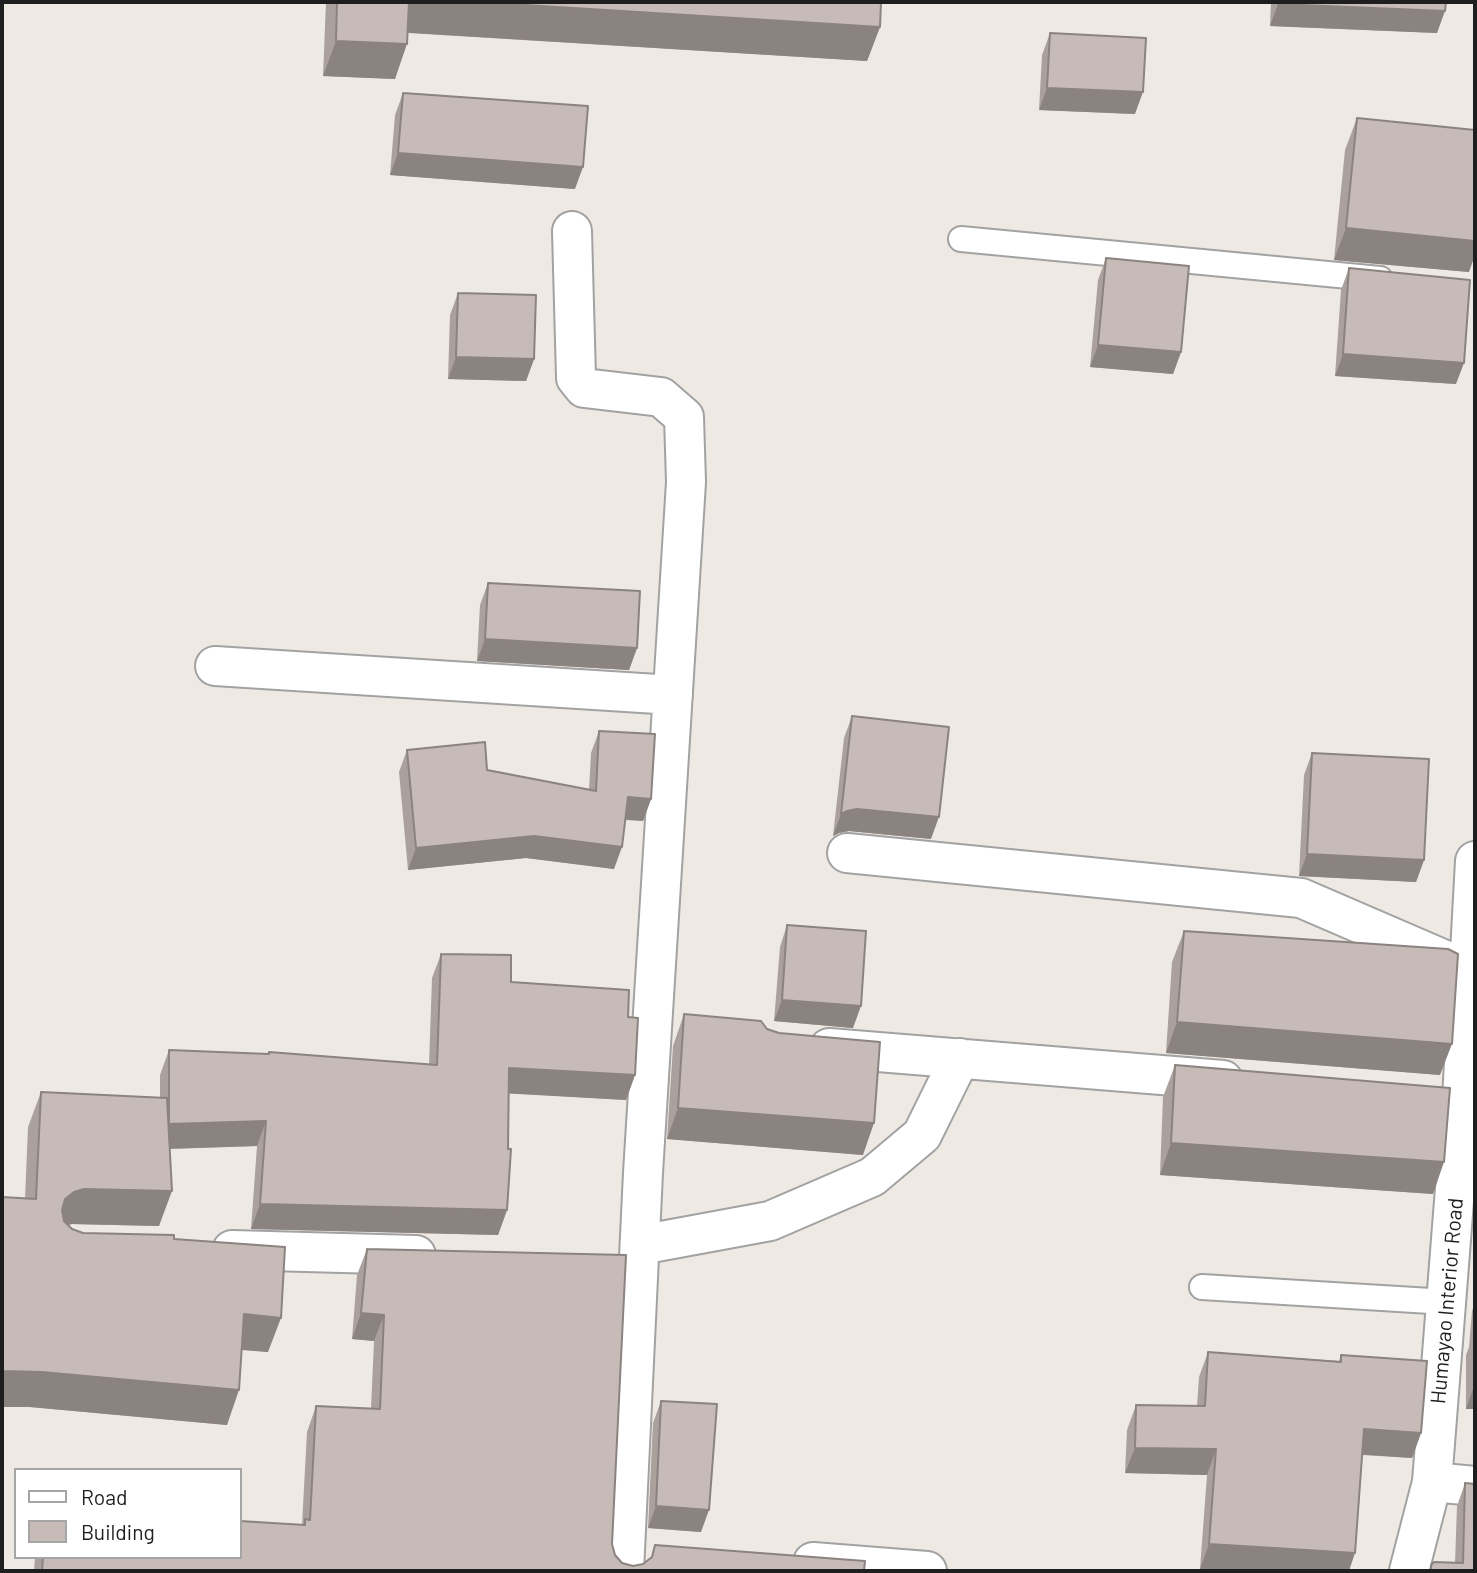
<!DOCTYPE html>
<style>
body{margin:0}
#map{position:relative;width:1477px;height:1573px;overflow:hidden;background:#efe9e4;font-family:Barlow,sans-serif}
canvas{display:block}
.frame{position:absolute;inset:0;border:4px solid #1e1e1e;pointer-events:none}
.legend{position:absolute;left:14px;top:1468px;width:228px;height:91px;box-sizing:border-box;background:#fff;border:2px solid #a5a5a5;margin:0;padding:9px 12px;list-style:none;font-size:21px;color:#1e1e1e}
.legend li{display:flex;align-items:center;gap:14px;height:35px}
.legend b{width:35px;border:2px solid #a5a5a5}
</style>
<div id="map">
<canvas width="1477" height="1573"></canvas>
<div class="frame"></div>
<ul class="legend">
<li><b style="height:9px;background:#fff"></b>Road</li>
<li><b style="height:19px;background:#c6bbb7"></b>Building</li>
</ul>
</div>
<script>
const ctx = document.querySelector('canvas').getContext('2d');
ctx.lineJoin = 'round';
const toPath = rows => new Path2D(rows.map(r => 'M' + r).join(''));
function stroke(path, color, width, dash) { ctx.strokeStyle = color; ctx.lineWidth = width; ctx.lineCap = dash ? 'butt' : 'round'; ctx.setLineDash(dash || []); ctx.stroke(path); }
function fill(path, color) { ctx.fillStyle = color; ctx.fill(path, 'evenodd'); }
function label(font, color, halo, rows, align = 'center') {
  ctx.font = font + ' Barlow,sans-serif'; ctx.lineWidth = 7; ctx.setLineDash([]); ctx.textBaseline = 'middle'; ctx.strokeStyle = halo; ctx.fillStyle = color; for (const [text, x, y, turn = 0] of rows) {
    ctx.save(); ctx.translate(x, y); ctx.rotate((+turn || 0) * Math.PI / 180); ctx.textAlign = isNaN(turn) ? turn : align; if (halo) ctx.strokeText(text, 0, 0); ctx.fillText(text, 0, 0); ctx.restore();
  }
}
const service = toPath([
 [961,239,1380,279],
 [1202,1287,1447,1302]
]);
const minor = toPath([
 [572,231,576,378,584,388,661,397,684,417,686,482,643,1173,624,1571],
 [215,666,673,695],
 [847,853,1301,898,1461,967],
 [829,1048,1223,1080],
 [640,1245,770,1221,872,1177,922,1135,960,1058],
 [232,1250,416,1255],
 [1432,1482,1475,1486],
 [813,1562,927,1571]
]);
const tertiary = toPath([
 [1409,1571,1432,1482,1462,1099,1475,861]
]);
stroke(service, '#a2a2a2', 28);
stroke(minor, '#a2a2a2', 42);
stroke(tertiary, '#a2a2a2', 42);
stroke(service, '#fff', 24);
stroke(minor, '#fff', 38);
stroke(tertiary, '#fff', 38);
fill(toPath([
 [326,2,881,2,880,27,867,61,408,33,395,79,323,76],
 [1271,2,1446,2,1437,33,1270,26],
 [1050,33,1135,114,1039,110,1042,55],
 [403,93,575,189,390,175,395,115],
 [1357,118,1469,272,1334,260,1345,150],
 [1106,258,1181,352,1173,374,1090,367,1098,280],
 [1349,268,1456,384,1335,376,1341,290],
 [458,293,534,359,526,381,448,379,450,315],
 [488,583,637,648,629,670,477,661,480,605],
 [852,716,931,839,849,831,839,833,833,836,844,738],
 [599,731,651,799,643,821,625,820,614,869,526,858,408,870,399,772,407,750,487,770,589,790,591,753],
 [1312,753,1424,860,1416,882,1299,876,1304,775],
 [787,925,853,1028,774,1021,780,947],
 [1184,931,1440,1075,1166,1053,1172,962],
 [441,954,511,982,628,1017,635,1075,626,1100,509,1093,507,1210,498,1235,251,1229,257,1146,170,1149,159,1226,72,1224,68,1225,72,1229,83,1233,174,1239,268,1352,242,1350,227,1425,30,1407,25,1199,28,1127,41,1092,160,1098,160,1075,169,1050,429,1065,432,978],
 [684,1014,863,1155,667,1139,673,1046],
 [1175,1065,1433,1194,1160,1175,1163,1097],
 [367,1249,612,1544,615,1555,622,1563,633,1566,864,1571,34,1571,35,1557,240,1557,302,1525,307,1432,316,1406,371,1408,374,1341,352,1339,357,1275],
 [1475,1302,1475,1409,1466,1409,1466,1355,1469,1347,1472,1311],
 [1208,1352,1339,1361,1341,1355,1421,1433,1412,1458,1362,1455,1349,1571,1237,1571,1200,1569,1207,1475,1125,1473,1127,1430,1136,1405,1197,1406,1199,1377],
 [661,1401,701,1532,648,1528,653,1423],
 [1465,1483,1475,1571,1429,1571,1431,1565,1455,1563,1457,1506]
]), '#aaa19d');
fill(toPath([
 [408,2,477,2,880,27,867,61,397,32],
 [1278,4,1445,11,1437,33,1270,26],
 [336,41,407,44,395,79,323,76],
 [1047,88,1143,92,1135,114,1039,110],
 [398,153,583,167,575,189,390,175],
 [1346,228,1475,241,1475,255,1469,272,1334,260],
 [1098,345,1181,352,1173,374,1090,367],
 [1343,354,1464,363,1456,384,1335,376],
 [456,357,534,359,526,381,448,379],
 [485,639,637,648,629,670,477,661],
 [628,797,651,799,643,821,620,819],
 [857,809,939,817,931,839,849,831,839,833,833,836,841,814,847,811],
 [534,836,622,847,614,869,526,858,408,870,416,848],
 [1307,854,1424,860,1416,882,1299,876],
 [782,1000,861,1006,853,1028,774,1021],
 [1177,1022,1452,1044,1440,1075,1166,1053],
 [509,1068,635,1075,626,1100,500,1093],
 [678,1108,874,1123,863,1155,667,1139],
 [266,1121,257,1146,159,1149,168,1124],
 [1171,1143,1444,1162,1433,1194,1160,1175],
 [84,1189,172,1191,159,1226,72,1224,61,1227,53,1234,65,1199,74,1192],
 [260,1204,507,1210,498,1235,251,1229],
 [361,1313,384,1315,374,1341,352,1339],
 [244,1314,281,1318,268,1352,231,1349],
 [2,1371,42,1372,239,1390,227,1425,30,1407,2,1407],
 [1474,1386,1475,1386,1475,1409,1466,1409],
 [1364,1429,1421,1433,1412,1458,1355,1454],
 [1135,1448,1216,1449,1207,1475,1125,1473],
 [656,1506,709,1510,701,1532,648,1528],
 [1209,1544,1355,1553,1349,1571,1237,1571,1200,1569]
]), '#8b8380');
const building = toPath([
 [337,2,409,2,407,44,336,41,337,2],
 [477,2,881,2,880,27,477,2],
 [1278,2,1446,2,1445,11,1278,4,1278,2],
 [1050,33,1146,38,1143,92,1047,88,1050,33],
 [403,93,588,106,583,167,398,153,403,93],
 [1357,118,1475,130,1475,241,1346,228,1357,118],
 [1106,258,1189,266,1181,352,1098,345,1106,258],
 [1349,268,1470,280,1464,363,1343,354,1349,268],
 [458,293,536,295,534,359,456,357,458,293],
 [488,583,640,591,637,648,485,639,488,583],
 [852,716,949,727,939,817,857,809,847,811,841,814,852,716],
 [599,731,655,734,651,799,628,797,622,847,534,836,416,848,407,750,485,742,487,770,596,791,599,731],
 [1312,753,1429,759,1424,860,1307,854,1312,753],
 [787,925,866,931,861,1006,782,1000,787,925],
 [1184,931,1448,949,1458,954,1452,1044,1177,1022,1184,931],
 [441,954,511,955,511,982,629,990,628,1017,638,1018,635,1075,509,1068,508,1149,511,1149,507,1210,260,1204,266,1121,169,1124,169,1050,269,1054,269,1052,437,1065,441,954],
 [684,1014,761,1021,767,1029,779,1033,880,1042,874,1123,678,1108,684,1014],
 [1175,1065,1450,1088,1444,1162,1171,1143,1175,1065],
 [41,1092,167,1098,172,1191,84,1189,74,1192,65,1199,62,1210,64,1221,72,1229,83,1233,174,1235,174,1239,285,1247,281,1318,244,1314,239,1390,42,1372,2,1371,2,1197,36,1199,41,1092],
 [367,1249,626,1255,612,1544,615,1555,622,1563,633,1566,643,1564,652,1557,655,1545,865,1561,864,1571,42,1571,43,1557,240,1557,240,1521,305,1525,305,1519,310,1520,316,1406,380,1409,384,1315,361,1313,367,1249],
 [1475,1332,1475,1386,1474,1386,1475,1332],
 [1208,1352,1341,1362,1341,1355,1427,1361,1421,1433,1364,1429,1355,1553,1209,1544,1216,1449,1135,1448,1136,1405,1205,1406,1208,1352],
 [661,1401,717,1404,709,1510,656,1506,661,1401],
 [1465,1483,1475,1484,1475,1571,1431,1571,1431,1565,1434,1562,1463,1563,1465,1483]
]);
fill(building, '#c6bbb7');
stroke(building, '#8b8380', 2);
label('21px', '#1e1e1e', '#fff', [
 ["Humayao Interior Road",1447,1301,-85]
]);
</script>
